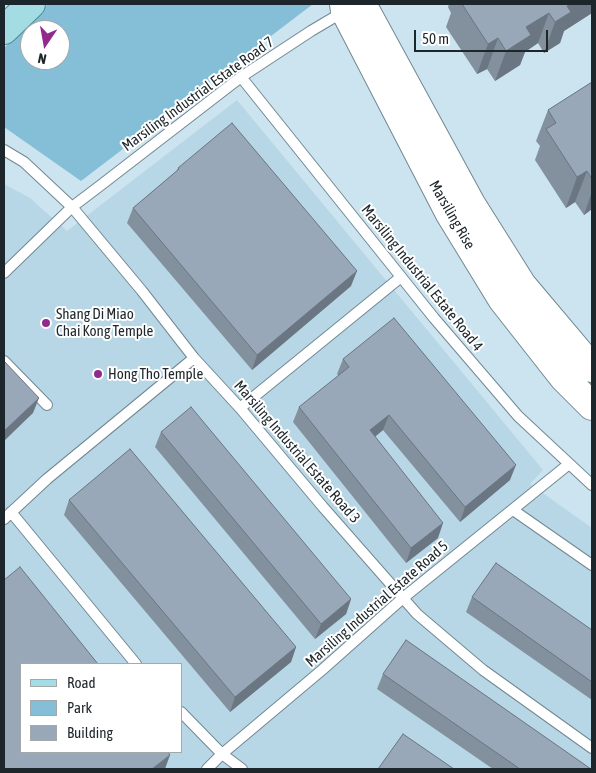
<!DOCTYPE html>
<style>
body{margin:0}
#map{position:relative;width:596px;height:773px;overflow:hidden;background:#cce4ef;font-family:"Asap Condensed",sans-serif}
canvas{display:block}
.frame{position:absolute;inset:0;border:5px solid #1d262a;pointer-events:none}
.legend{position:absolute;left:20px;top:663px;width:162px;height:90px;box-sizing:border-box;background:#fff;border:1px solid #a5a8aa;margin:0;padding:6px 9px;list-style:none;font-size:15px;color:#1d262a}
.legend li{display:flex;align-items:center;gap:10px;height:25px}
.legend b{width:25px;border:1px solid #a5a8aa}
.north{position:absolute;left:20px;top:20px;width:50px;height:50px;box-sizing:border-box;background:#fff;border:1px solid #a5a8aa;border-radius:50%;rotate:192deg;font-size:14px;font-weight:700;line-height:20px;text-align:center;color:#1d262a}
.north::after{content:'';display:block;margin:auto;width:18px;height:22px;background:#92298d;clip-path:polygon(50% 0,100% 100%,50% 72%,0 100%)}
.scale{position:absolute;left:414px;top:30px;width:134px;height:22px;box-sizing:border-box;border:2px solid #1d262a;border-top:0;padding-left:6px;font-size:15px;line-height:18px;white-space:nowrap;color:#1d262a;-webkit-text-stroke:4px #fff;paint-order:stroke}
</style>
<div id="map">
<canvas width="596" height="773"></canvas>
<div class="frame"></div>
<ul class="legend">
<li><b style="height:6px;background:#a3dce3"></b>Road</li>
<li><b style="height:14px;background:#85bed7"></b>Park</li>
<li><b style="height:14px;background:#98a8b8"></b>Building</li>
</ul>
<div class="north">N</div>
<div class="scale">50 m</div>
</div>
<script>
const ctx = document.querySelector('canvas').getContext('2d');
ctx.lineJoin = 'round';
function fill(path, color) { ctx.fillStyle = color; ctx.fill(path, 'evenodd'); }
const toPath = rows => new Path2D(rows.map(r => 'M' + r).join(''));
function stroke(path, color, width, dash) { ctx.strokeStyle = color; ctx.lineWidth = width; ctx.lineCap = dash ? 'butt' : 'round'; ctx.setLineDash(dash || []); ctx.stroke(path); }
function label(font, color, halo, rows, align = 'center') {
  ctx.font = font + ' "Asap Condensed",sans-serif'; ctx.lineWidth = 4; ctx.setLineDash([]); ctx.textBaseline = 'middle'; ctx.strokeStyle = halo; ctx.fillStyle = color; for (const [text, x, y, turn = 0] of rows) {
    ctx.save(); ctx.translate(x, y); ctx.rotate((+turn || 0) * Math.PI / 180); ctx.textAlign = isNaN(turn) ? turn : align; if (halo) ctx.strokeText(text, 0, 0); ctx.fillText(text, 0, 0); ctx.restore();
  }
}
fill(toPath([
 [237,100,543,470,530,484,592,528,592,769,4,769,4,184,30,198,67,231],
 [21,664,181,664,181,752,21,752]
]), '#b8d7e6');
fill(toPath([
 [48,4,313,4,81,181,4,127,4,48],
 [30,30,60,30,60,60,30,60]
]), '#85bed7');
const lane = toPath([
 [241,77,434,318,518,416,592,485],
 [4,150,24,162,72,207,142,291,194,358,240,408,323,507,417,614,483,670,592,748],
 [4,273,72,207,101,185,241,77,311,31,343,12],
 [4,361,47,405],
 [240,408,401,277],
 [513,510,592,565],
 [11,512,136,664],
 [4,519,47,479,194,358],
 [181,712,222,754,242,769],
 [207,769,222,754,322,670,403,598,569,464]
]);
const secondary = toPath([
 [344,4,345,11,450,214,502,299,564,378,592,406],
 [362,4,471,204,522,285,592,368]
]);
const primary = toPath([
 [4,30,31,4]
]);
stroke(lane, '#728892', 12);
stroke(secondary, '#728892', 30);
stroke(primary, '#4c8d97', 30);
stroke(lane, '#fff', 10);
stroke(secondary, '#fff', 28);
stroke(primary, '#a3dce3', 28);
fill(toPath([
 [449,4,592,4,592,13,564,31,560,43,544,53,538,43,525,52,520,65,495,81,487,69,477,74,446,27,451,13,448,7],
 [592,82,592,209,584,215,575,202,566,208,535,160,540,146,536,141,548,110],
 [178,168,351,286,252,370,127,223,133,208,176,172],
 [343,359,510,480,460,522,383,430,375,437,438,538,406,563,293,422,299,407,339,376,337,374],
 [161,432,351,599,346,614,315,639,155,447],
 [69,500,296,647,291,662,230,712,64,515],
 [472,597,592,630,592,700,466,612],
 [383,674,591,769,493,769,377,689]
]), '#83909e');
fill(toPath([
 [571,4,592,4,592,13,564,31,560,43,544,53,555,22,567,6],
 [549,13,538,43,525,52,520,65,495,81,506,51,526,27],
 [498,38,487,69,477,74,488,44],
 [587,171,575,202,566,208,577,177],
 [592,191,592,209,584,215],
 [357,271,351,286,252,370,257,355],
 [39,398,33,413,4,441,4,431],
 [389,415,383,430,364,445,370,430],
 [516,465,510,480,460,522,465,507],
 [443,523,438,538,406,563,411,548],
 [351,599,346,614,315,639,321,624],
 [296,647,291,662,230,712,235,697],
 [170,755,165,769,152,769]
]), '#6a7681');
const building = toPath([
 [462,4,571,4,567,6,571,12,555,22,549,13,526,27,531,35,506,51,498,38,488,44,462,4],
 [592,82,592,179,587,171,577,177,546,129,556,123,548,110,592,82],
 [232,123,357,271,257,355,133,208,179,169,178,168,232,123],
 [394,318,516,465,465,507,389,415,370,430,443,523,411,548,299,407,349,367,343,359,394,318],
 [4,361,39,398,4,431,4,361],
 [191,407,351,599,321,624,161,432,191,407],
 [130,449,296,647,235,697,69,500,130,449],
 [496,563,592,630,592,682,472,597,496,563],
 [20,567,98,664,21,664,21,752,168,752,170,755,152,769,4,769,4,580,20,567],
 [406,640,591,769,520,769,383,674,406,640],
 [403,734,454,769,378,769,403,734]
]);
fill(building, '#98a8b8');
stroke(building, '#6a7681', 1);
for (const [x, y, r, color] of [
 [46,323,5,"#92298d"],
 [98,374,5,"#92298d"]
]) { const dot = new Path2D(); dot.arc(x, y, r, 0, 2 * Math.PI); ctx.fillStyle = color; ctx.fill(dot); stroke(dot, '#fff', 2); }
label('15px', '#1d262a', '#fff', [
 ["Marsiling Industrial Estate Road 7",198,94,-36],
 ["Marsiling Rise",452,215,60],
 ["Marsiling Industrial Estate Road 4",422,278,51],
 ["Marsiling Industrial Estate Road 3",297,452,49],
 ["Marsiling Industrial Estate Road 5",377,604,-41]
]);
label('15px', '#1d262a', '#fff', [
 ["Shang Di Miao",56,314],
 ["Chai Kong Temple",56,331],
 ["Hong Tho Temple",108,374]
], 'left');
</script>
